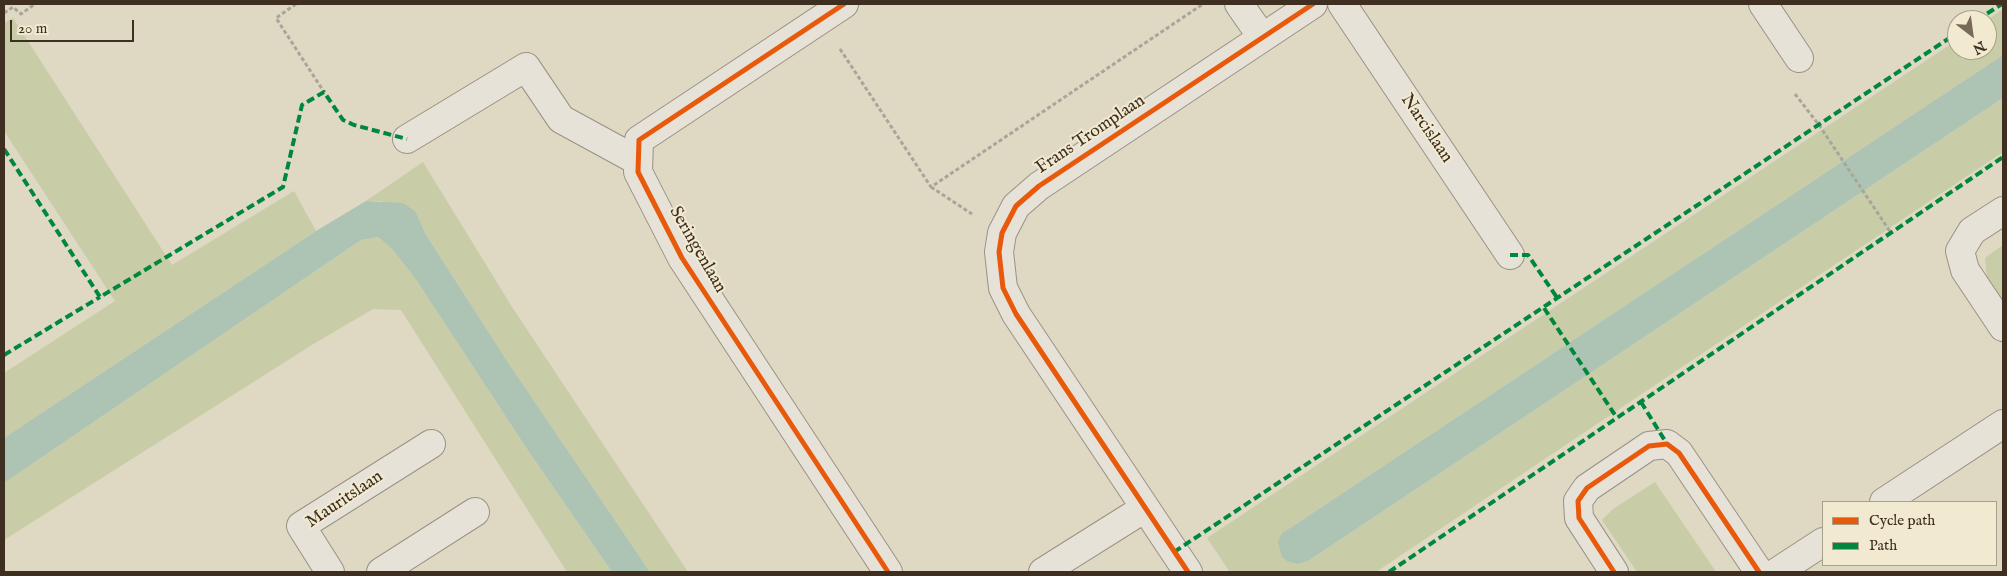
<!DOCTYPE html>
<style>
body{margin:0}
#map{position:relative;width:2007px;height:576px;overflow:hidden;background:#dfd8c3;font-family:"IM FELL English",serif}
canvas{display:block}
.frame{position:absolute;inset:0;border:5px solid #3f2f21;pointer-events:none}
.legend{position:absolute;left:1822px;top:501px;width:175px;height:65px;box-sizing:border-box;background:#f1ead1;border:1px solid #aa9f8b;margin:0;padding:6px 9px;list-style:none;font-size:15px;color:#3f2f21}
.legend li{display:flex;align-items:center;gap:10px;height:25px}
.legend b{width:25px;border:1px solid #aa9f8b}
.north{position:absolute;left:1947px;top:10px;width:50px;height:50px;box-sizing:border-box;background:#f1ead1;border:1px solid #aa9f8b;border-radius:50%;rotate:150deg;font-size:14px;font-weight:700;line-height:20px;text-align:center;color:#3f2f21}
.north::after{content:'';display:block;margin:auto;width:18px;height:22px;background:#776a5a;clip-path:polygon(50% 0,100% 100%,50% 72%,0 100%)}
.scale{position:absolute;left:10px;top:20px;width:124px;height:22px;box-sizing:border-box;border:2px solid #3f2f21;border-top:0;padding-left:6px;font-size:15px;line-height:18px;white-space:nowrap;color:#3f2f21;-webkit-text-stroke:4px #f1ead1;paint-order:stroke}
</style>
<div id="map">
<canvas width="2007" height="576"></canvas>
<div class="frame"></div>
<ul class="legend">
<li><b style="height:6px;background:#e8590c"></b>Cycle path</li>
<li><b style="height:6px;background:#00873e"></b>Path</li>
</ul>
<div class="north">N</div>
<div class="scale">20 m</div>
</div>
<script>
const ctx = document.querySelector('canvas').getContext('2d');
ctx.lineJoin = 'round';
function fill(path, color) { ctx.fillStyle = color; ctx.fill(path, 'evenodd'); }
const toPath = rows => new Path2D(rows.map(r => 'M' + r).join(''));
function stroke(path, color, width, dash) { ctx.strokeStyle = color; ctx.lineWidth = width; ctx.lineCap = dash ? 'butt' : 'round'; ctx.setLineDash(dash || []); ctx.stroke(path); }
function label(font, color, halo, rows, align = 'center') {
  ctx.font = font + ' "IM FELL English",serif'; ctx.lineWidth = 4; ctx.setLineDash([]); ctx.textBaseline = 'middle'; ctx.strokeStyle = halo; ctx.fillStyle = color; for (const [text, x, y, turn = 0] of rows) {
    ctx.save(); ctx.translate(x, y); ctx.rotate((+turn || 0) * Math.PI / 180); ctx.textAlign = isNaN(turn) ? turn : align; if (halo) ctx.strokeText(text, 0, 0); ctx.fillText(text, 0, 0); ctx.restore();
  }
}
fill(toPath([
 [2003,9,2003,55,1293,526,1282,533,1298,564,1308,561,2003,98,2003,152,1376,572,1230,572,1207,538,1957,40,1957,50,1987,50,1987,20],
 [13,18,172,265,294,191,316,231,4,438,4,373,115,301,4,131,4,23],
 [423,162,512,307,688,572,650,572,505,358,425,233,416,212,381,201,366,201],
 [378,237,391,248,415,278,527,449,612,572,567,572,401,310,373,309,315,343,4,540,4,483,361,240],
 [2003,245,2003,302,1987,278,1985,258],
 [1655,482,1716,572,1637,572,1602,520,1613,509]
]), '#c8cca7');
fill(toPath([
 [2003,55,2003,98,1308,561,1298,564,1287,561,1282,557,1278,542,1282,533,1293,526],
 [366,201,403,203,416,212,425,233,505,358,650,572,612,572,527,449,415,278,391,248,378,237,361,240,4,483,4,438,316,231]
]), '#adc4b4');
const minor = toPath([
 [844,4,639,140,638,172,682,258,888,572],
 [1239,4,1262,37],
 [1342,4,1510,255],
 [1763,4,1799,58],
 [407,139,526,67,561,119,638,161],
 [2003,211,1972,231,1960,251,1965,270,2003,327],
 [1884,502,2003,424],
 [330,572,301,526,431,444],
 [381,572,475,512],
 [1043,572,1145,508],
 [1188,572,1016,314,1003,288,999,252,1002,233,1016,206,1039,186,1313,4],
 [1614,572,1579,518,1578,501,1587,488,1649,446,1667,444,1679,453,1759,572],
 [1777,572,1823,542]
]);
stroke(minor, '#999285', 30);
stroke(toPath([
 [296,4,276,18,324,92],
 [4,13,13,7,21,14,35,4],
 [840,49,931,187,1203,4],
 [1795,94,1819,125,1891,233],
 [931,187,972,214]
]), '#a9a59c', 3, [4, 2.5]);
stroke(minor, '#e6e2d7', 28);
stroke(toPath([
 [1977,20,2002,4],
 [4,149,100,297,283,187,302,105,324,92,343,120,354,125,407,139],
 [1510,255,1528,255,1558,299],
 [1544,308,1617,418],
 [4,355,100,297],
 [1641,402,1667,444],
 [1174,552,1957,33],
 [1389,572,2003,157]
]), '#00873e', 4, [8, 4]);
stroke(toPath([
 [844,4,639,140,638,172,682,258,888,572],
 [1188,572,1016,314,1003,288,999,252,1002,233,1016,206,1039,186,1313,4],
 [1614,572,1579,518,1578,501,1587,488,1649,446,1667,444,1679,453,1759,572]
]), '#e8590c', 5);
label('18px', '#3f2f21', '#f1ead1', [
 ["Narcislaan",1426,129,56],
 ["Frans Tromplaan",1091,135,-34],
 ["Seringenlaan",697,250,60],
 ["Mauritslaan",345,500,-34]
]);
</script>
